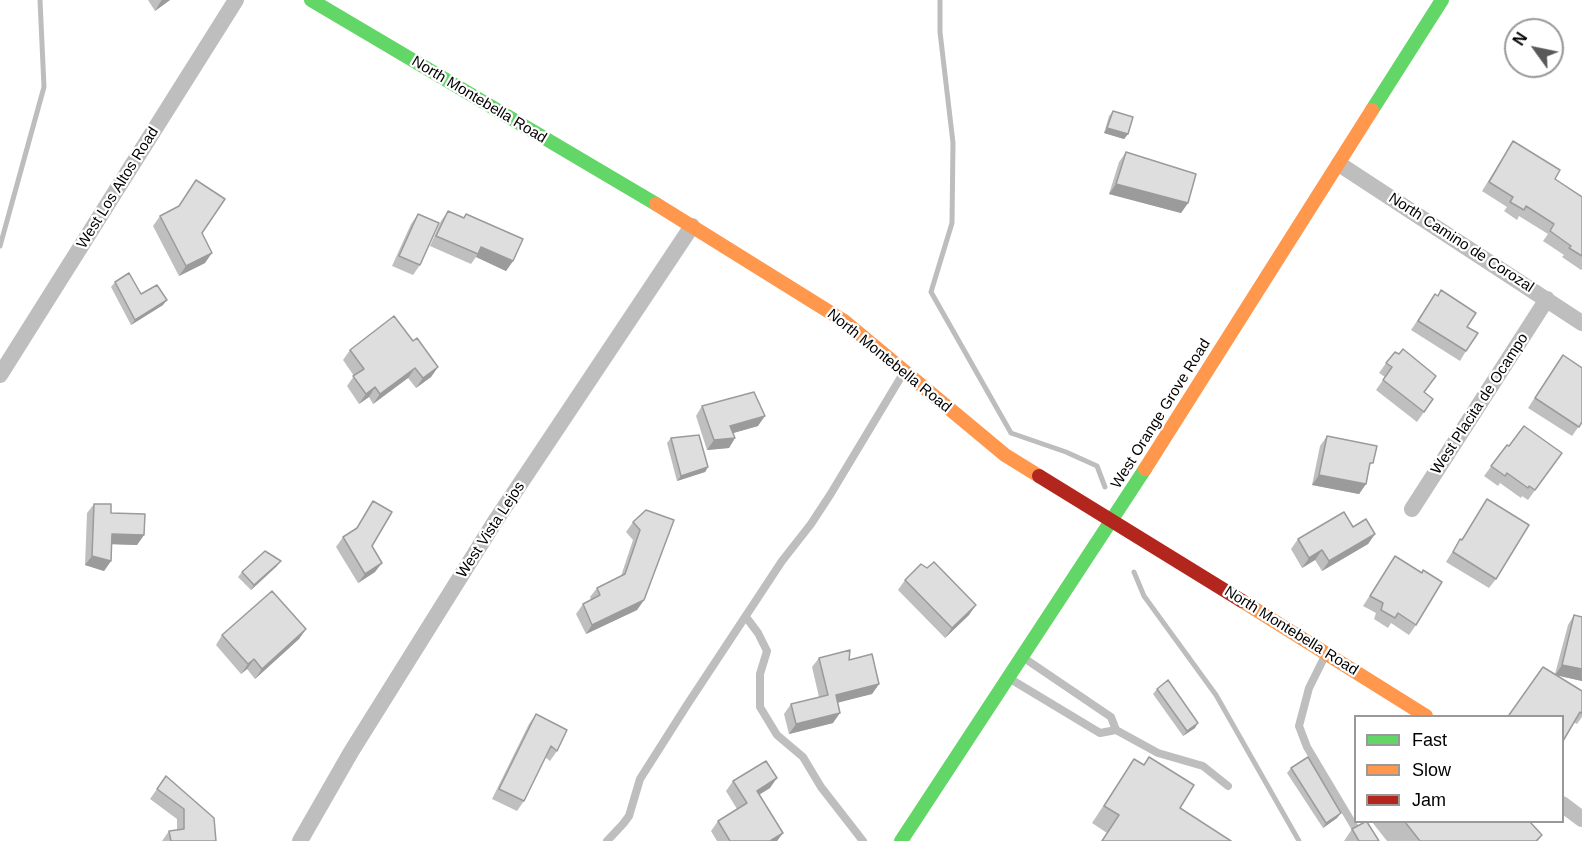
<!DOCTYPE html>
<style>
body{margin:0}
#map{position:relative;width:1582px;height:841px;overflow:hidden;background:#fff;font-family:Arial,sans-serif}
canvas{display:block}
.legend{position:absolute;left:1354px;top:715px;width:210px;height:108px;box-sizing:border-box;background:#fff;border:2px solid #999;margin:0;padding:8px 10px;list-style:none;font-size:18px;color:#000}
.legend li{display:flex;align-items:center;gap:12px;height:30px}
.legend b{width:30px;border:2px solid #999}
.north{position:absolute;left:1504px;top:18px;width:60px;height:60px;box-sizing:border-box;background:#fff;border:2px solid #999;border-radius:50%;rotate:303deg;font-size:16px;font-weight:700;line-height:24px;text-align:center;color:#000}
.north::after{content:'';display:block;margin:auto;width:21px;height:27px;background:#595959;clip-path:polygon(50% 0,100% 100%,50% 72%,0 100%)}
</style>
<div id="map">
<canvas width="1582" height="841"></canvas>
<ul class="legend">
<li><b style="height:8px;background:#63d668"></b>Fast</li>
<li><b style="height:8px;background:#ff974d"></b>Slow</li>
<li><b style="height:8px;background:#b3261e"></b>Jam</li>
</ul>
<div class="north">N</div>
</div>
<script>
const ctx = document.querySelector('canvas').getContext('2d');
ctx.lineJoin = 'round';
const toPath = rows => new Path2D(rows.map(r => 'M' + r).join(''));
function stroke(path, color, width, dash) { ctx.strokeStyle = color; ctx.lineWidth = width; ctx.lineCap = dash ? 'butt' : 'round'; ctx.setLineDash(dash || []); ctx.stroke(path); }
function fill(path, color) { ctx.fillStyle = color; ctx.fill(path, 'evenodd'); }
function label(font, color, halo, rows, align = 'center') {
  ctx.font = font + ' Arial,sans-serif'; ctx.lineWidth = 4.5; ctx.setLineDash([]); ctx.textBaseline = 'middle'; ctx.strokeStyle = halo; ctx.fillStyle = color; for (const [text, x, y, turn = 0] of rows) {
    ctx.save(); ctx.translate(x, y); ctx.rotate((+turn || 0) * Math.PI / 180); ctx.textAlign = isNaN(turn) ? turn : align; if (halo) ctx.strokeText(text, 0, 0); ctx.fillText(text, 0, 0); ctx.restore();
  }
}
stroke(toPath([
 [940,0,940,32,953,143,952,223,931,292,1011,433,1066,452,1097,466,1105,487],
 [0,246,44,87,40,0],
 [1134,572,1144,596,1216,695,1299,841]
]), '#bdbdbd', 5);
stroke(toPath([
 [746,617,758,633,767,651,760,674,760,707,777,735,803,757,821,787,863,841],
 [1326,654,1309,688,1299,726,1307,747,1363,841],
 [1024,658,1111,717,1116,730],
 [1012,680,1100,733,1116,730,1158,753,1203,766,1228,786],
 [607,841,623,824,629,816,640,779,687,705,782,561,811,524,830,495,904,372]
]), '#bebebe', 8);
stroke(toPath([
 [1339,164,1582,323],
 [0,375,236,0],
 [1412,509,1547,299],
 [1562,804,1582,819],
 [300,841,351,752,494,523,692,226]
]), '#bebebe', 16);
stroke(toPath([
 [311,0,656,204],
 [1372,110,1442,0],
 [901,841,1145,469]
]), '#63d668', 14);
stroke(toPath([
 [656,204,844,321,1005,455,1039,476],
 [1145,469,1372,110],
 [1242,601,1426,716]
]), '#ff974d', 14);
stroke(toPath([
 [1039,476,1242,601]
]), '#b3261e', 14);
fill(toPath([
 [148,0,170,0,155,11],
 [1113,111,1128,134,1124,139,1104,133,1109,116],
 [1513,141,1555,179,1582,197,1582,269,1581,270,1562,257,1564,255,1543,241,1548,234,1519,216,1517,220,1504,211,1507,207,1482,191],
 [1126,152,1188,203,1181,213,1109,194,1119,162],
 [179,206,202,233,205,263,179,276,153,226,160,216],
 [448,211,464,218,466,214,513,261,506,271,476,257,471,264,430,246,441,221],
 [418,214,420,265,413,275,392,266,411,224],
 [115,282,141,294,163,305,131,325,111,287],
 [1435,294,1467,327,1466,351,1460,361,1411,330],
 [413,341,438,367,431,377,416,388,408,378,373,404,369,397,359,404,347,386,354,376,343,360,350,350],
 [1386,363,1433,399,1417,422,1376,390,1385,377,1379,373],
 [1556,365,1582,422,1572,436,1528,408],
 [702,406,758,426,733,433,735,438,729,448,707,450,696,416],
 [1327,436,1369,470,1366,484,1359,494,1312,485,1320,446],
 [671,438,708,467,705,472,677,481,667,443],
 [1507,445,1509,446,1562,453,1528,500,1522,496,1521,498,1500,483,1498,486,1484,476],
 [1487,499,1496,579,1489,588,1446,562,1460,539,1462,540],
 [373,501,372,546,375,572,358,583,336,547,343,537,356,529],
 [94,504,144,535,137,545,112,544,111,561,104,571,85,565,87,513],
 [646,510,644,600,637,610,586,634,576,614,583,604,591,600,590,597,597,588,621,576,633,540,626,532,633,522],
 [1353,527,1375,534,1368,544,1322,571,1315,560,1302,568,1291,549,1298,539],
 [1395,556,1416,625,1409,635,1391,623,1388,628,1374,619,1376,613,1363,606],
 [277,566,251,590,238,577,242,572],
 [905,580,969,615,945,638,898,590],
 [1574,615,1582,617,1582,681,1556,675,1582,691,1582,717,1577,724,1563,717,1508,717,1543,667,1555,674,1568,625],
 [306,629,299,639,255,679,247,669,241,674,216,645,222,635],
 [819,658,849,660,879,684,872,694,837,702,833,723,789,734,784,714,791,704,819,697,812,667],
 [1157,689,1195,728,1183,736,1153,694],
 [536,714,557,751,550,761,545,757,524,801,517,811,492,799,529,724],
 [1134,759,1180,808,1231,841,1101,841,1107,833,1092,823],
 [1291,768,1341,813,1337,818,1323,828,1287,773],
 [166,776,216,841,162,841,169,831,177,830,177,819,150,799],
 [733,781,770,788,759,795,783,833,777,841,717,841,711,831,718,821,737,809,726,791],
 [1372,822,1530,822,1542,835,1538,841,1387,841],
 [1352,829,1379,841,1344,841]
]), '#bfbfbf');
fill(toPath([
 [162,0,170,0,155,11,161,1],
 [1107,128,1128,134,1124,139,1104,133],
 [1116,184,1188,203,1181,213,1109,194],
 [481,247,513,261,506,271,476,257],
 [212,253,205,263,179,276,186,266],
 [167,300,163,305,131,325,135,320],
 [438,367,431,377,416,388,423,378],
 [415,368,408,378,373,404,380,394],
 [375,387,369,397,359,404,366,394],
 [765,416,758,426,723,436,730,426],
 [735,438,729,448,707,450,714,440],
 [708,467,705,472,677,481,681,476],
 [1319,475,1366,484,1359,494,1312,485],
 [112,534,144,535,137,545,105,544],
 [1375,534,1368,544,1322,571,1329,561],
 [1322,550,1315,560,1302,568,1309,558],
 [92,556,111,561,104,571,85,565],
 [281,561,277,566,251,590,254,585],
 [382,563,375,572,358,583,365,574],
 [644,600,637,610,586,634,592,625],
 [976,605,969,615,945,638,952,628],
 [306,629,299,639,255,679,262,669],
 [254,659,247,669,241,674,248,664],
 [1562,665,1582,669,1582,681,1555,675],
 [879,684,872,694,829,705,836,695],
 [840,713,833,723,789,734,796,724],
 [1198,723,1195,728,1183,736,1187,731],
 [777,778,770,788,750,800,757,791],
 [1341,813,1337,818,1323,828,1326,823],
 [783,833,777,841,770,841]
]), '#9b9b9b');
const building = toPath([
 [1113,111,1133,117,1128,134,1107,128,1113,111],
 [1513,141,1560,170,1555,179,1582,197,1582,256,1569,248,1571,246,1550,231,1554,224,1526,206,1524,210,1510,202,1513,197,1489,182,1513,141],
 [1126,152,1196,174,1188,203,1116,184,1126,152],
 [196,180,225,199,202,233,212,253,186,266,160,216,179,206,196,180],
 [448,211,464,218,466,214,523,239,513,261,481,247,478,254,436,236,448,211],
 [418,214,439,223,420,265,399,256,418,214],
 [129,273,141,294,157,285,167,300,135,320,115,282,129,273],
 [1441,290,1476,313,1467,327,1478,333,1466,351,1418,321,1435,294,1438,296,1441,290],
 [394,316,413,341,417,338,438,367,423,378,415,368,380,394,375,387,366,394,353,376,364,369,350,350,394,316],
 [1403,349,1436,376,1424,392,1433,399,1424,412,1383,380,1392,367,1386,363,1395,352,1399,354,1403,349],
 [1563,355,1582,368,1582,422,1579,427,1535,398,1563,355],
 [754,392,765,416,730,426,735,438,714,440,702,406,754,392],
 [1524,426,1562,453,1535,490,1529,486,1528,488,1507,473,1505,476,1491,466,1507,445,1509,446,1524,426],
 [699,435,708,467,681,476,671,438,699,435],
 [1327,436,1377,446,1373,463,1370,463,1366,484,1319,475,1327,436],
 [1487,499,1529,525,1496,579,1453,552,1460,539,1462,540,1487,499],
 [373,501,392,512,372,546,382,563,365,574,343,537,357,528,373,501],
 [94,504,111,504,111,513,145,514,144,535,112,534,111,561,92,556,94,504],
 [646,510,674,520,644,600,592,625,583,604,600,595,597,588,625,574,640,530,633,522,646,510],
 [1344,512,1353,527,1366,519,1375,534,1329,561,1322,550,1309,558,1298,539,1344,512],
 [265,551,281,561,254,585,242,572,265,551],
 [1395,556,1422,573,1423,570,1442,582,1416,625,1398,613,1395,618,1381,610,1383,603,1370,596,1395,556],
 [934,562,976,605,952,628,905,580,921,564,927,568,934,562],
 [272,591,306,629,262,669,254,659,248,664,222,635,272,591],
 [1574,615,1582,617,1582,669,1562,665,1574,615],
 [850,650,849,660,872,654,879,684,836,695,840,713,796,724,791,704,828,695,819,658,850,650],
 [1543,667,1582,691,1582,714,1580,712,1563,741,1563,717,1511,717,1509,715,1543,667],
 [1168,680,1198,723,1187,731,1157,689,1168,680],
 [536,714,567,730,557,751,551,746,524,801,499,789,536,714],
 [1149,757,1194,785,1180,808,1231,841,1102,841,1119,815,1104,806,1134,759,1144,765,1149,757],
 [1308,757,1341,813,1326,823,1291,768,1308,757],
 [766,761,777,778,757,791,783,833,770,841,730,841,718,821,747,803,733,781,766,761],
 [166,776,214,818,216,841,171,841,169,831,184,829,184,809,157,789,166,776],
 [1365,822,1367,822,1379,841,1359,841,1352,829,1365,822],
 [1405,822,1530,822,1542,835,1536,841,1420,841,1405,822]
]);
fill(building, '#dedede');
stroke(building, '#9b9b9b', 1.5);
label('15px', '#000', '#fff', [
 ["North Montebella Road",479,100,31],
 ["West Los Altos Road",118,188,-58],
 ["North Camino de Corozal",1461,243,33],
 ["North Montebella Road",889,361,39],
 ["West Placita de Ocampo",1480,404,-57],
 ["West Orange Grove Road",1161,414,-58],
 ["West Vista Lejos",491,530,-57],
 ["North Montebella Road",1291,631,32]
]);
</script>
